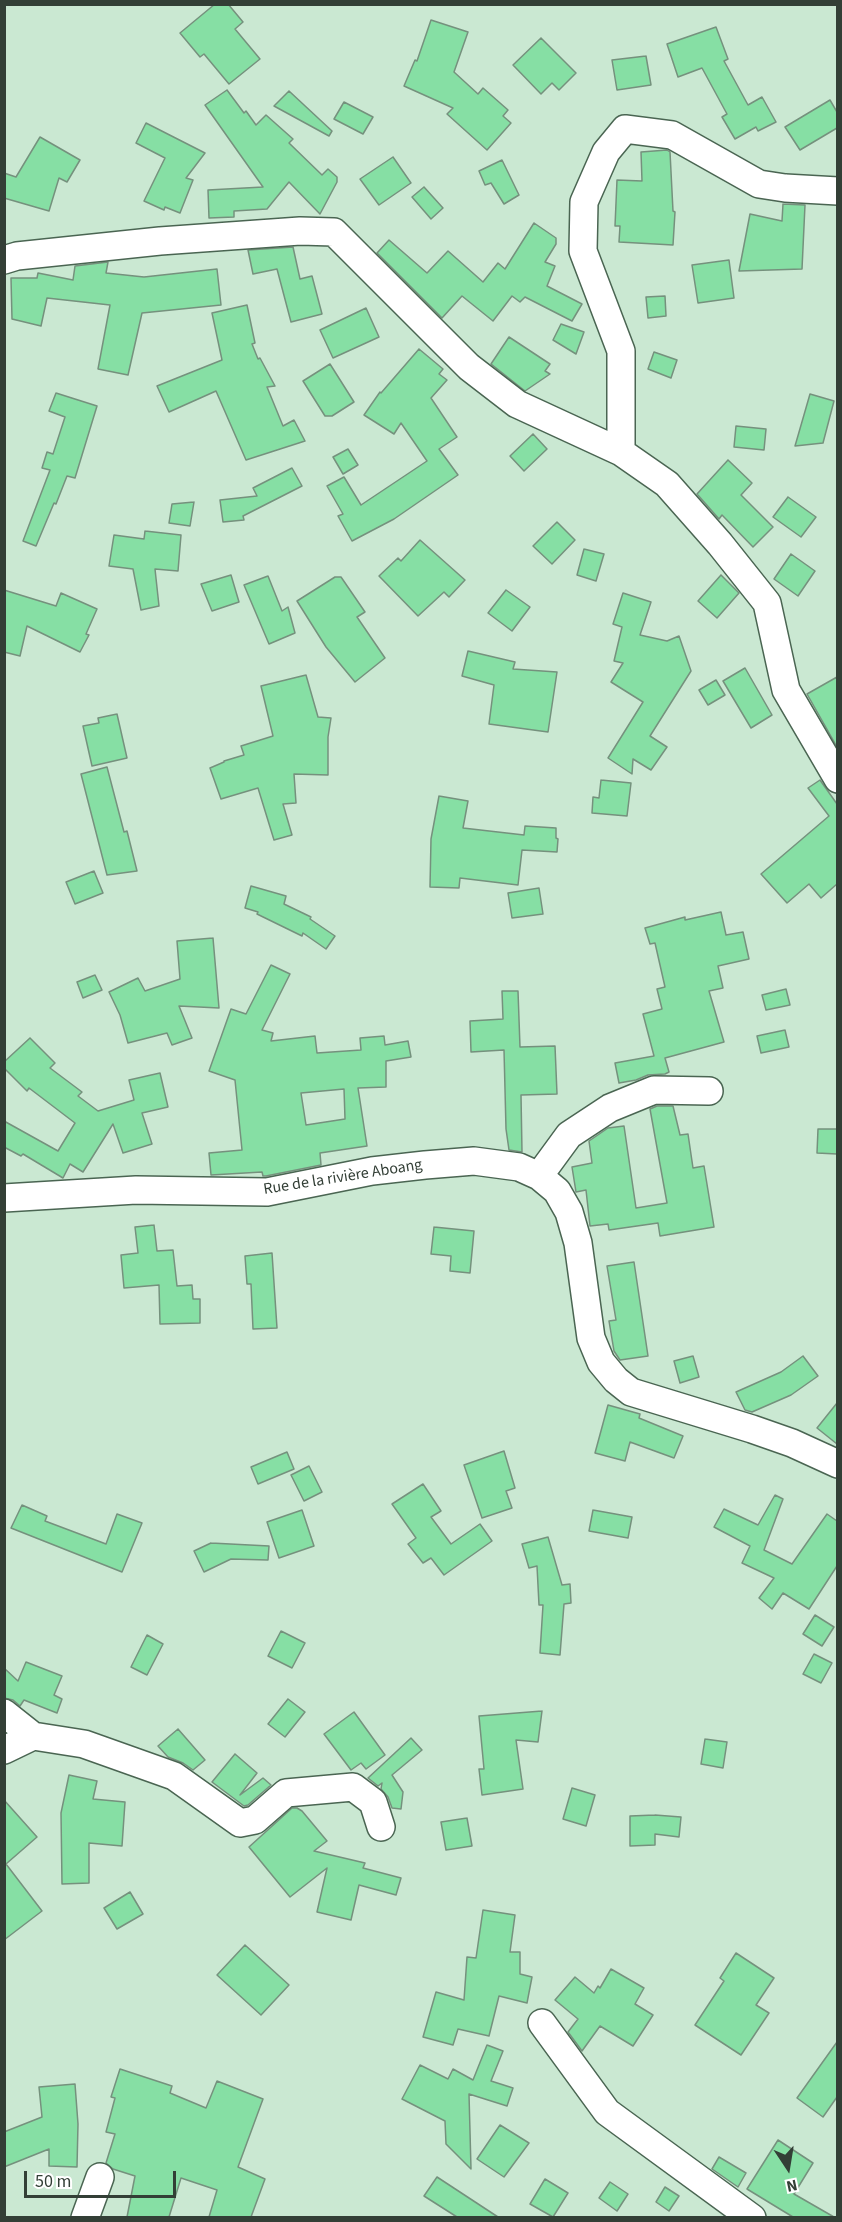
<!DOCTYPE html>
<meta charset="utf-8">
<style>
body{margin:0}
#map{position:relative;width:842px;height:2222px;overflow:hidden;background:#cae8d2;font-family:"Source Sans 3",sans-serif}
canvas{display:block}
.frame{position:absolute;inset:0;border:6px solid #333f36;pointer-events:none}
.north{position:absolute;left:758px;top:2138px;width:60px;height:60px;-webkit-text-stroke:4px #fff;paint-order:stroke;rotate:168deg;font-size:16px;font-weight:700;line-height:24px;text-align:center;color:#333f36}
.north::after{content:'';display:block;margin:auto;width:21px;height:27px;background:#333f36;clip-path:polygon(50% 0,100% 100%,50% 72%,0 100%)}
.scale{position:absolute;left:24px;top:2171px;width:152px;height:27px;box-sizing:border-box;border:3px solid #333f36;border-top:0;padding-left:8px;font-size:18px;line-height:21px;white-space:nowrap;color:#333f36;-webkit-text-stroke:4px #fff;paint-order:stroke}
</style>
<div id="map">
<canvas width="842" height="2222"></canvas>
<div class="frame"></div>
<div class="north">N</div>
<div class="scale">50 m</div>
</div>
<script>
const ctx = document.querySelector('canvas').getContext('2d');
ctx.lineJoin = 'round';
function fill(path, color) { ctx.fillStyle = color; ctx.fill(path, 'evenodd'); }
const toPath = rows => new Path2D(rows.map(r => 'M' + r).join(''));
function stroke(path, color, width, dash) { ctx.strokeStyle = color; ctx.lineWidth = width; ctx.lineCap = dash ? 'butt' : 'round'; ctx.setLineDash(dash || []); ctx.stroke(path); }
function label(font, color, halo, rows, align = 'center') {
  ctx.font = font + ' "Source Sans 3",sans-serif'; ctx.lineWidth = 4.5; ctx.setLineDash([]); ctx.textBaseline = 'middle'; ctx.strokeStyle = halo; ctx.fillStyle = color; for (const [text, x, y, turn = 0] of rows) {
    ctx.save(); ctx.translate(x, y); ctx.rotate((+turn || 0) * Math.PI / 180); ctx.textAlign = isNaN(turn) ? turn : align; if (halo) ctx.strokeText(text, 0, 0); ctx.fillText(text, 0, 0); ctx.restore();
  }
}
const building = toPath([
 [215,4,228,4,243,22,235,29,260,59,229,84,204,54,200,57,180,33,215,4],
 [431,20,468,32,454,72,478,94,483,88,508,110,503,116,511,123,487,150,447,114,453,108,404,86,415,60,417,61,431,20],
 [716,27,728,59,724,61,748,105,762,97,776,122,758,131,756,127,735,139,722,117,727,114,702,68,678,77,667,44,716,27],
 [541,38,576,73,559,90,552,83,541,94,513,65,541,38],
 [646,56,651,85,617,90,612,60,646,56],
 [227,90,244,113,246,111,256,125,266,115,293,139,289,143,322,175,328,169,337,177,337,182,320,214,289,182,267,209,234,211,234,217,209,218,208,190,263,187,205,105,227,90],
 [289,91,332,131,329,136,274,106,289,91],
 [830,100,837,112,837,128,800,150,785,127,830,100],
 [344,102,373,117,363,134,334,119,344,102],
 [146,123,205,153,186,178,193,180,180,213,165,207,164,210,144,201,165,158,136,143,146,123],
 [40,137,80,160,67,182,59,178,49,211,4,198,4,173,16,177,40,137],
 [667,150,670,152,673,211,675,212,673,245,619,242,620,226,615,226,617,180,642,181,641,152,667,150],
 [393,157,411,183,379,205,360,179,393,157],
 [502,160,519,195,504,204,491,183,485,185,479,171,502,160],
 [424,187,443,208,431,219,412,197,424,187],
 [783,204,805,205,802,269,739,271,750,214,782,221,783,204],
 [534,223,556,238,556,244,545,262,555,266,547,286,582,304,572,321,525,297,520,302,512,296,493,321,462,296,442,318,377,253,389,240,427,273,448,251,483,282,498,263,505,269,534,223],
 [293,247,300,279,312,276,322,314,291,322,277,269,253,274,248,250,293,247],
 [729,260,734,298,698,303,692,265,729,260],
 [108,262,106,273,144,277,217,269,221,305,142,313,128,375,98,369,110,305,47,298,41,326,12,319,11,278,37,278,38,273,73,280,75,266,108,262],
 [665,296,666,316,648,318,646,297,665,296],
 [247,305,255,343,252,344,258,359,260,358,275,386,267,387,283,426,294,420,305,441,246,460,216,391,169,412,157,386,222,360,212,313,247,305],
 [366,308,379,337,333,358,320,330,366,308],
 [561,324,584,332,576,354,553,340,561,324],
 [509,337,550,364,545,371,550,374,525,391,491,364,509,337],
 [419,349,443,369,439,374,447,380,431,398,457,437,439,449,458,475,394,519,352,541,338,516,343,514,327,486,344,477,361,505,427,461,401,423,394,434,364,415,380,392,381,393,419,349],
 [654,352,677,360,671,378,648,369,654,352],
 [330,364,354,402,332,416,325,416,303,381,330,364],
 [56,393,97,406,75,478,67,476,56,504,54,503,36,546,23,541,50,470,42,468,47,452,53,454,65,417,49,411,56,393],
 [810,394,834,401,823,443,795,446,810,394],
 [736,426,766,429,764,450,734,447,736,426],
 [533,434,547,449,524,471,510,456,533,434],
 [348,449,358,465,343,474,333,457,348,449],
 [728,460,752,483,741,495,773,527,753,547,722,515,719,519,697,494,728,460],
 [292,468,302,486,243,516,244,520,223,522,220,500,257,496,253,488,292,468],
 [788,497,816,517,801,537,773,517,788,497],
 [194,502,190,526,169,523,172,504,194,502],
 [557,522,575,540,552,564,533,546,557,522],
 [145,531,181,535,178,571,155,569,159,606,141,610,133,569,109,566,114,535,144,539,145,531],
 [420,540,465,580,449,597,444,592,418,616,379,576,398,558,401,561,420,540],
 [584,549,604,554,596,581,577,575,584,549],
 [791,554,815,571,798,596,774,579,791,554],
 [231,575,239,602,212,611,201,584,231,575],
 [721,575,739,593,717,618,698,601,721,575],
 [268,576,282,611,288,607,295,633,269,644,244,585,268,576],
 [335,577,341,577,365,612,357,617,385,658,355,682,326,647,297,601,335,577],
 [4,590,56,606,61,593,97,609,86,634,89,635,80,652,27,626,20,656,4,652,4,590],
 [506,590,530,607,512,631,488,613,506,590],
 [623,593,651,602,640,635,667,641,679,636,691,671,650,736,667,747,651,770,633,759,632,774,608,758,643,702,611,682,623,663,614,661,622,627,613,624,623,593],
 [468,651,515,662,513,669,557,672,548,732,489,724,494,685,462,676,468,651],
 [745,668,772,715,751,728,723,681,745,668],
 [306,675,318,717,331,718,328,737,328,775,294,774,296,803,283,804,292,835,274,840,258,788,221,799,210,768,224,762,224,761,244,755,241,746,273,736,261,686,306,675],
 [837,677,837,747,807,694,837,677],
 [716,680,725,695,708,705,699,690,716,680],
 [117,714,127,758,92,766,83,726,99,723,98,718,117,714],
 [107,767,124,832,127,831,137,871,107,875,81,774,107,767],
 [601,780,631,783,627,816,592,813,593,797,599,798,601,780],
 [820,780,837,804,837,884,821,898,809,884,787,903,761,874,829,816,808,788,820,780],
 [439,796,468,801,463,828,524,835,525,826,556,828,556,838,558,839,557,852,522,850,518,885,460,878,459,888,430,887,431,839,439,796],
 [94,871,103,893,75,904,66,882,94,871],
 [251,886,286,896,284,904,311,917,310,919,335,936,326,949,303,933,302,936,257,914,258,912,245,908,251,886],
 [539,888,543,914,512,918,508,893,539,888],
 [721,912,726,935,743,932,749,959,718,966,723,988,709,991,724,1042,665,1058,669,1072,665,1074,648,1075,636,1080,619,1083,615,1063,654,1056,643,1014,662,1009,657,989,665,987,655,943,650,944,645,928,685,917,685,920,721,912],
 [213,938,219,1008,179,1006,192,1038,172,1045,167,1033,128,1043,120,1015,109,992,138,978,145,991,180,979,177,941,213,938],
 [271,965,290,974,262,1030,273,1033,271,1041,315,1036,317,1053,361,1050,360,1038,384,1036,385,1045,408,1041,411,1057,386,1061,386,1087,358,1088,367,1146,320,1153,321,1165,266,1176,263,1176,262,1172,211,1175,209,1153,242,1150,235,1080,209,1071,231,1009,246,1014,271,965],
 [344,1089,345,1119,306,1125,301,1093,344,1089],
 [95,975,102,990,83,998,77,982,95,975],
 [786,989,790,1005,766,1010,762,995,786,989],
 [502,991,518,991,520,1047,555,1046,557,1094,521,1095,522,1152,509,1150,506,1129,504,1050,471,1052,470,1021,503,1019,502,991],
 [785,1030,789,1047,761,1053,757,1036,785,1030],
 [30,1038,55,1063,50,1068,82,1092,78,1096,98,1111,134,1100,129,1080,160,1073,168,1107,142,1113,152,1144,123,1153,113,1124,83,1172,70,1164,63,1178,23,1154,21,1156,4,1147,4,1121,58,1151,75,1123,29,1088,27,1091,4,1068,4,1062,30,1038],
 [657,1106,673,1106,680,1135,688,1134,693,1168,704,1166,714,1227,660,1236,658,1223,609,1230,608,1224,590,1226,586,1190,576,1192,572,1167,592,1163,589,1141,608,1128,624,1126,636,1208,667,1203,650,1109,657,1106],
 [818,1129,837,1129,837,1154,817,1153,818,1129],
 [154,1225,157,1251,173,1250,177,1286,192,1285,193,1299,200,1299,200,1323,160,1324,159,1285,124,1288,121,1255,138,1253,135,1227,154,1225],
 [434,1227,474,1231,470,1273,450,1271,451,1256,431,1254,434,1227],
 [272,1253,277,1328,253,1329,251,1284,247,1284,245,1256,272,1253],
 [634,1262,648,1356,620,1360,614,1351,609,1321,616,1320,607,1266,634,1262],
 [693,1356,699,1377,680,1383,674,1361,693,1356],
 [803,1356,818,1376,791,1395,752,1412,745,1410,736,1392,781,1372,803,1356],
 [837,1403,837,1444,817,1428,837,1403],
 [608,1405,640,1414,639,1418,683,1436,674,1458,630,1442,625,1461,595,1453,608,1405],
 [504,1451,515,1488,506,1491,512,1508,482,1518,464,1465,504,1451],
 [287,1452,294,1469,258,1484,251,1467,287,1452],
 [309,1466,322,1492,304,1501,291,1475,309,1466],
 [423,1484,441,1511,431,1517,451,1544,480,1524,492,1541,444,1575,431,1558,423,1563,408,1544,416,1538,392,1504,423,1484],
 [775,1495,783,1499,764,1550,792,1564,827,1514,837,1521,837,1566,809,1609,783,1593,772,1609,759,1598,774,1578,742,1563,750,1546,714,1527,724,1509,758,1525,775,1495],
 [22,1505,47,1516,45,1521,106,1544,117,1514,142,1523,122,1572,11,1528,22,1505],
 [302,1510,314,1546,279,1558,267,1522,302,1510],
 [593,1510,632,1517,628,1538,589,1531,593,1510],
 [548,1537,562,1585,570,1584,571,1603,564,1604,560,1655,540,1653,543,1605,539,1605,537,1566,529,1568,522,1544,548,1537],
 [211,1543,269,1546,268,1560,231,1559,204,1572,194,1551,211,1543],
 [815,1615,834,1627,822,1646,803,1634,815,1615],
 [281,1631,305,1643,292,1668,268,1656,281,1631],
 [147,1635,163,1644,147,1675,131,1667,147,1635],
 [814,1654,832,1663,821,1683,803,1674,814,1654],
 [26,1662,62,1676,54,1695,62,1699,57,1713,24,1700,20,1706,13,1700,4,1698,4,1668,18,1681,26,1662],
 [288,1699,305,1712,285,1737,268,1724,288,1699],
 [542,1711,538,1742,516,1740,523,1789,482,1795,479,1769,484,1769,479,1716,542,1711],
 [354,1712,385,1755,366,1769,361,1763,351,1770,324,1734,354,1712],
 [178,1729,205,1760,193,1770,183,1763,168,1757,158,1746,178,1729],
 [411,1738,422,1750,392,1775,403,1792,401,1809,392,1808,388,1797,381,1789,382,1783,378,1786,368,1778,411,1738],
 [705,1739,727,1742,723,1768,701,1764,705,1739],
 [235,1754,257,1773,240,1795,263,1778,271,1785,248,1805,244,1806,212,1782,235,1754],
 [69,1775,97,1781,93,1799,125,1802,122,1846,89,1843,89,1883,62,1884,61,1813,69,1775],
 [572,1788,595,1795,586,1826,563,1819,572,1788],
 [4,1800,37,1837,6,1864,42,1911,4,1940,4,1800],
 [292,1808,297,1808,302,1811,327,1841,314,1851,365,1863,363,1868,401,1878,396,1895,359,1885,351,1920,317,1912,327,1868,290,1897,249,1847,292,1808],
 [655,1815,681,1817,679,1837,655,1834,655,1845,630,1846,630,1816,655,1815],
 [467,1818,472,1846,446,1850,441,1822,467,1818],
 [130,1892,143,1914,117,1929,104,1908,130,1892],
 [483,1910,515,1915,510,1952,520,1952,520,1974,532,1977,527,2003,499,1996,489,2036,458,2029,453,2045,423,2037,436,1992,464,2000,467,1957,476,1958,483,1910],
 [245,1945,289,1985,261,2015,217,1975,245,1945],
 [736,1953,774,1978,756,2005,769,2013,741,2055,695,2025,724,1981,720,1978,736,1953],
 [611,1969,644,1988,635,2004,653,2015,633,2046,600,2026,582,2051,568,2032,578,2019,555,2000,575,1977,594,1993,598,1986,600,1988,611,1969],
 [837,2042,837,2097,823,2117,797,2098,837,2042],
 [487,2045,503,2051,491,2081,513,2088,507,2106,469,2094,471,2169,446,2144,445,2121,402,2099,420,2065,448,2079,453,2069,473,2080,487,2045],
 [120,2069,172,2086,170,2093,206,2108,217,2081,263,2099,238,2167,265,2179,251,2217,209,2217,217,2190,181,2178,169,2217,127,2217,135,2176,113,2169,106,2163,115,2134,106,2132,115,2098,111,2097,120,2069],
 [75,2084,78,2124,77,2167,49,2166,49,2149,4,2167,4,2132,42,2117,39,2087,75,2084],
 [500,2125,529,2143,504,2177,477,2159,500,2125],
 [778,2140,813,2163,794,2194,834,2217,793,2217,747,2189,778,2140],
 [719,2157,746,2173,738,2187,712,2169,719,2157],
 [437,2177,498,2217,457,2217,424,2196,437,2177],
 [545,2179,568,2193,553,2217,530,2204,545,2179],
 [610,2182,628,2194,617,2211,599,2198,610,2182],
 [665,2187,679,2196,669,2211,656,2202,665,2187]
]);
fill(building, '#86dfa4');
stroke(building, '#75917d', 1.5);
const minor = toPath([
 [4,260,17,256,160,241,300,231,334,232,469,367,517,404,621,452,667,484,720,544,767,603,786,690,838,779],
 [621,452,621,351,583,251,584,202,606,152,625,129,672,135,759,184,785,188,838,191],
 [539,1176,569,1135,610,1108,654,1090,709,1091],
 [4,1198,136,1190,267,1192,372,1171,425,1165,474,1161,519,1167,539,1176,557,1191,569,1212,578,1243,591,1338,601,1362,616,1380,631,1392,752,1429,792,1443,838,1464],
 [4,1713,33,1736],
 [4,1750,33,1736,84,1744,174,1776,240,1823,255,1820,286,1793,353,1787,373,1802,381,1827],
 [542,2023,607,2112,752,2218],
 [85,2218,100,2177]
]);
stroke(minor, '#4a6552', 30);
stroke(minor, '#fff', 27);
label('16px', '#333f36', '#fff', [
 ["Rue de la rivière Aboang",343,1178,-9]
]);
</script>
